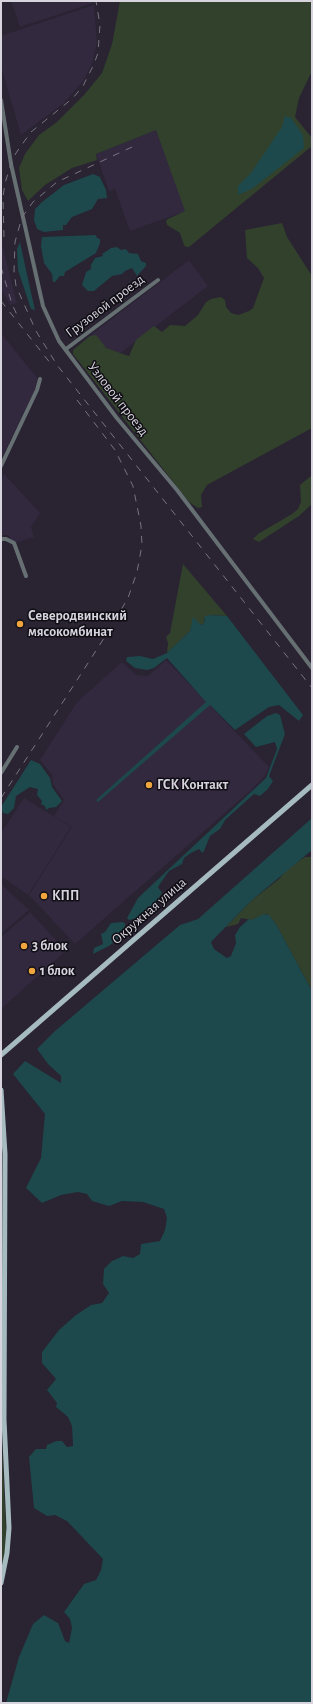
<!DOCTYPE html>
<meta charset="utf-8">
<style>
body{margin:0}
#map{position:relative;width:313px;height:1704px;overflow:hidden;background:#292332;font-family:"Alegreya Sans",sans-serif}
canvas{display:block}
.frame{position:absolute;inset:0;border:2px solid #d7d4de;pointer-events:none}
</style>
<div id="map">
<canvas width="313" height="1704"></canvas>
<div class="frame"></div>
</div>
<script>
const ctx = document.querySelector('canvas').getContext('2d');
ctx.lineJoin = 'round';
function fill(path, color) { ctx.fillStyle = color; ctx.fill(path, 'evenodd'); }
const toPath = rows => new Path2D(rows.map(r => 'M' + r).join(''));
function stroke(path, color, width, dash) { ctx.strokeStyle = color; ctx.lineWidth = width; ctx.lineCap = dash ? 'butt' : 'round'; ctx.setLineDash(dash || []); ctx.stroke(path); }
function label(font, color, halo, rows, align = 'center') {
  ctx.font = font + ' "Alegreya Sans",sans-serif'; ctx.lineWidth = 3; ctx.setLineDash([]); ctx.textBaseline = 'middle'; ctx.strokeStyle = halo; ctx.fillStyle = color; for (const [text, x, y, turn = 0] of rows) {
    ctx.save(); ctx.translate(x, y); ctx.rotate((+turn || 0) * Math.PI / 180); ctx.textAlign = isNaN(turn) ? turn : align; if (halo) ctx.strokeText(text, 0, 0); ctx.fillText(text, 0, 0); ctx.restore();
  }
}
fill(toPath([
 [11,1,99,1,20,27],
 [94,5,97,43,93,61,84,80,64,103,21,135,1,66,1,36],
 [156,130,186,211,130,231,115,189,109,191,96,154],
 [1,241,17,303,10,305,1,288],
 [189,260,208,286,105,365,84,340],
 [1,333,37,378,35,390,3,455,1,453],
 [4,474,40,513,31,527,34,537,15,543,10,539,9,535,1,535,1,480],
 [166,660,269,767,264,777,250,791,75,944,29,895,72,827,54,816,64,800,53,784,52,775,40,760,77,702,122,662,136,675,148,676],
 [24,798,71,827,28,895,1,876,1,833],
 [1,884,29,910,1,934],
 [30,912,66,951,1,1009,1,937]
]), '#32293e');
fill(toPath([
 [120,1,312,1,312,71,299,98,295,117,312,138,312,146,189,247,186,247,184,245,180,233,167,225,166,221,168,219,185,211,156,130,96,154,97,160,72,168,45,185,28,201,22,190,19,168,25,154,39,135,57,122,84,95,102,73,112,44],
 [282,223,287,237,312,276,312,428,207,485,201,495,202,507,198,508,189,502,73,354,73,350,90,336,96,335,106,348,129,356,136,340,154,326,162,332,170,325,185,326,198,315,206,302,211,299,221,297,225,300,226,307,231,313,238,315,249,311,253,308,264,278,258,268,247,258,245,230],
 [312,475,312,504,299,516,259,542,253,539,258,534,292,514,298,509,301,502,300,485],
 [183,564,227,616,210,615,204,619,204,623,190,631,167,653,168,643,166,637,170,633],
 [305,857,312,857,312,991,276,924,267,914,251,920,241,918,238,924,226,927,251,901,279,879,287,869],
 [1,1425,6,1530,5,1552,1,1571]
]), '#32412c');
fill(toPath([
 [285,116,291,118,303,135,304,148,253,188,238,195,238,186,251,173,282,127],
 [93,174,100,177,106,190,107,198,98,199,92,209,72,217,66,225,63,225,63,230,44,232,37,229,34,220,35,209,42,202,64,185],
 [96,235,97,238,100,239,100,243,96,253,65,272,64,276,60,276,55,282,53,282,52,274,44,263,41,246,42,237],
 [20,242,28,279,35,310,31,309,18,270,17,249],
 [117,247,121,250,126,249,129,253,138,254,141,261,146,263,146,266,137,276,132,268,125,271,122,274,112,276,94,291,88,291,82,285,86,272,91,269,91,265,95,258,103,256,102,254,111,248],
 [210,615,227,616,303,715,299,721,279,705,269,707,235,730,210,705,98,802,96,800,206,702,167,658,154,668,147,670,135,668,126,661,127,657,140,656,153,659,167,653,190,631,193,617,201,625,204,623,205,616],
 [276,713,280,715,285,734,269,776,273,781,268,789,260,796,254,794,225,820,220,829,210,836,204,851,202,853,199,849,191,853,184,858,182,864,169,871,158,887,162,893,158,899,139,918,129,920,127,918,138,898,266,778,277,749,275,742,256,747,244,734,267,716],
 [31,760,40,764,50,778,52,787,62,801,56,807,49,808,46,810,45,806,41,804,42,801,37,795,38,789,30,787,16,796,14,808,8,814,3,813,1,807],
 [312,818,312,850,251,901,211,942,214,949,227,958,231,956,236,943,235,935,240,927,249,919,251,920,264,914,269,915,276,924,312,991,312,1703,6,1703,19,1657,33,1624,44,1615,58,1623,65,1641,69,1643,72,1628,70,1619,64,1612,84,1584,96,1580,101,1570,103,1559,67,1521,55,1515,47,1516,34,1508,29,1457,36,1449,46,1449,47,1445,56,1441,62,1441,67,1447,73,1446,72,1426,68,1417,56,1407,57,1403,47,1390,56,1379,42,1363,42,1352,59,1330,76,1315,91,1305,102,1303,109,1293,103,1284,104,1269,112,1261,123,1256,133,1258,140,1254,141,1244,160,1241,165,1230,167,1218,164,1209,143,1202,122,1201,109,1206,92,1201,87,1194,78,1192,61,1195,42,1203,26,1188,41,1158,45,1114,13,1074,25,1061,61,1083,61,1076,48,1064,37,1049,55,1031,180,925,198,919],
 [122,922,125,923,125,926,121,936,109,946,93,954,94,948,103,944,101,934,105,932,111,923]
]), '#1d484c');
stroke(toPath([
 [1,100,11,164,43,306,59,341,116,417,177,490,312,668],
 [66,349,158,280],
 [1,466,37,390,40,379],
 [1,539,6,539,14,543,26,576],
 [1,773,17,747]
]), '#667073', 4);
stroke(toPath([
 [1,1055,312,785],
 [1,1090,5,1154,4,1419,9,1528,7,1553,1,1583]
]), '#a6bbc0', 5);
stroke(toPath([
 [132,147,57,182,33,202,22,217,15,242,14,271,16,286,36,331,57,365,312,688],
 [4,237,3,197,5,183,11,164,16,153,31,132,73,98,83,86,94,64,98,53,100,25,96,1],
 [1,267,12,304,18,317],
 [1,301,51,364],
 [1,798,108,632,128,598,137,572,142,545,141,526,133,486,115,450,77,400]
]), '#797581', 1, [7, 7]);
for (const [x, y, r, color] of [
 [20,624,4,"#f0a63f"],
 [149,785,4,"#f0a63f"],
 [44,896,4,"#f0a63f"],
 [24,946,4,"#f0a63f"],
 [32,971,4,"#f0a63f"]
]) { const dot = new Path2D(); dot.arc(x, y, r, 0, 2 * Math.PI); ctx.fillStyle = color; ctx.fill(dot); stroke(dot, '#100e14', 1.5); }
label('14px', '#d7d4de', '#100e14', [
 ["Грузовой проезд",105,306,-37],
 ["Узловой проезд",118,399,52],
 ["Окружная улица",149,911,-41]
]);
label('bold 14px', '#d7d4de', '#100e14', [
 ["Северодвинский",28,616],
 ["мясокомбинат",28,632],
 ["ГСК Контакт",157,785],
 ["КПП",52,896],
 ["3 блок",32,946],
 ["1 блок",40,971]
], 'left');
</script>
